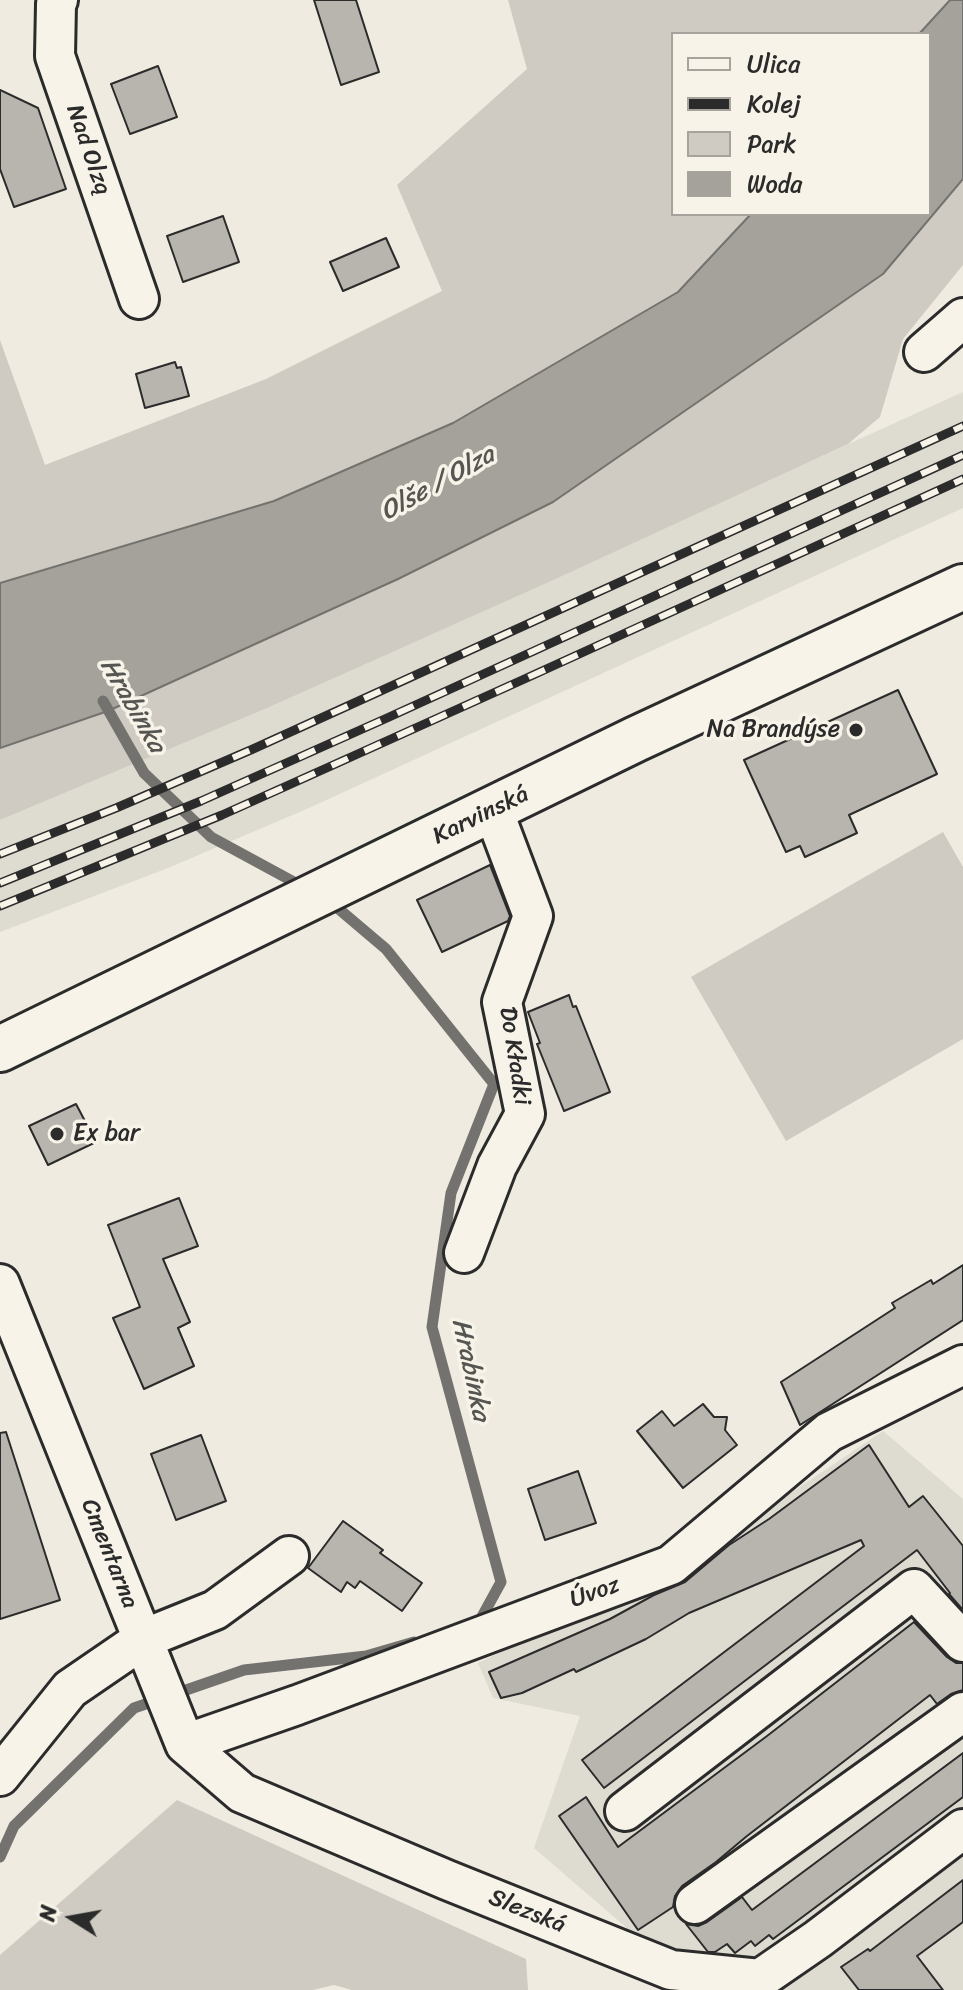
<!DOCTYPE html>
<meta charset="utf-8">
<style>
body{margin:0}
#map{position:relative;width:963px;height:1990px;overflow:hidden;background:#efebe0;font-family:Sriracha,sans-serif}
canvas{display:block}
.legend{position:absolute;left:671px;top:32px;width:260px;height:184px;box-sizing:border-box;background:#f7f3e8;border:2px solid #a5a39c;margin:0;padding:10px 14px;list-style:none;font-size:24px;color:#2b2b2b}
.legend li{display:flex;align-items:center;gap:16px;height:40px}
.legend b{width:40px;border:2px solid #a5a39c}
.north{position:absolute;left:32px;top:1878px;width:80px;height:80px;-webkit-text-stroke:6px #f7f3e8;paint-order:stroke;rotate:281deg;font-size:22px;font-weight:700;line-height:32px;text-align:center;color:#2b2b2b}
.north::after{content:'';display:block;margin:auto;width:28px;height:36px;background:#2b2b2b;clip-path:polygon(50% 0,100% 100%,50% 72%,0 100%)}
</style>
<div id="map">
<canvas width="963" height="1990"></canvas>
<ul class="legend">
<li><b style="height:10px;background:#f7f3e8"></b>Ulica</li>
<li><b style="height:10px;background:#2b2b2b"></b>Kolej</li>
<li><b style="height:22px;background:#cfcbc2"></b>Park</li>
<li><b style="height:22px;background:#a4a29a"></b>Woda</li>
</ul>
<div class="north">N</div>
</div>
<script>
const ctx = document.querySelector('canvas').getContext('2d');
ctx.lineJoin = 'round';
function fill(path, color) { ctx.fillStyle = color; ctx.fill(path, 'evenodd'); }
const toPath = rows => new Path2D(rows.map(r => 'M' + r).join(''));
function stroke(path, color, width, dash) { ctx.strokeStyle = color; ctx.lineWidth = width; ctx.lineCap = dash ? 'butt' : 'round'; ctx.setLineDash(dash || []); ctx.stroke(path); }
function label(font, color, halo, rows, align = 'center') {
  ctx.font = font + ' Sriracha,sans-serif'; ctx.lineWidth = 7; ctx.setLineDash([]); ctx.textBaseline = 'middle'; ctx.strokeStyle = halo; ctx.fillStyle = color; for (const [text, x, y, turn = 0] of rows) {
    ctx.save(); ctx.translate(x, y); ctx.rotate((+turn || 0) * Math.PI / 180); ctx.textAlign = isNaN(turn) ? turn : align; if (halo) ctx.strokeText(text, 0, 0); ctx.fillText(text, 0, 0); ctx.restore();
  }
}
fill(toPath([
 [963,392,963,508,309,808,168,868,0,932,0,820,265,709],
 [883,1431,963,1499,963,1990,764,1990,636,1936,534,1848,580,1716,493,1698,478,1663,679,1568]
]), '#dedbd1');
fill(toPath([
 [508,0,950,0,919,34,673,34,673,214,751,214,678,292,453,423,274,501,0,583,0,340,45,465,266,379,442,291,397,185,527,69],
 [963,179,963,265,903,339,880,417,848,444,562,576,265,709,0,820,0,748,108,711,398,579,553,502,883,275],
 [943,832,963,867,963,1039,786,1141,691,977],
 [177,1800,526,1959,528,1990,352,1990,334,1985,313,1990,0,1990,0,1955]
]), '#cfcbc2');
const water = toPath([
 [950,0,963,0,963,179,883,274,553,502,398,579,108,711,0,748,0,583,274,501,453,423,678,292,751,214,929,214,929,34,919,34,950,0]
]);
fill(water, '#a4a29a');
stroke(water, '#74726e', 2);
stroke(toPath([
 [103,701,144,773,211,837,305,888],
 [327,899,386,949,494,1084,451,1193,432,1327,501,1582,478,1624,473,1625],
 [0,1857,14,1826,134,1708,244,1670,366,1656,414,1642]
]), '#74726e', 11);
const building = toPath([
 [314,0,356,0,379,72,341,85,314,0],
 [158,66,177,117,130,134,111,84,158,66],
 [0,90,38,108,66,189,14,207,0,169,0,90],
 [223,216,239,262,183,282,167,236,223,216],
 [386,238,399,267,343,291,330,262,386,238],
 [175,362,177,368,181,367,189,396,145,408,136,374,175,362],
 [898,690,937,774,849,815,857,833,805,857,800,846,786,852,744,760,898,690],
 [490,865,510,916,508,921,442,952,417,900,490,865],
 [569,995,573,1007,576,1006,610,1092,564,1111,537,1044,540,1043,528,1012,569,995],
 [76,1104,96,1142,48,1165,29,1126,76,1104],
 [179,1198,198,1246,163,1259,190,1322,178,1328,194,1366,144,1389,113,1318,140,1307,108,1225,179,1198],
 [963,1265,963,1320,800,1425,781,1382,895,1308,892,1303,931,1280,933,1284,963,1265],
 [703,1404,714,1417,727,1417,725,1430,737,1445,683,1488,637,1431,662,1411,674,1426,703,1404],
 [6,1432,60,1600,0,1619,0,1433,6,1432],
 [201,1435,226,1501,176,1520,151,1454,201,1435],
 [869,1445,909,1507,923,1496,963,1546,963,1610,949,1594,950,1593,917,1550,604,1788,582,1760,864,1546,861,1540,689,1613,646,1639,576,1672,574,1669,522,1693,501,1698,489,1672,610,1619,654,1595,685,1582,729,1545,769,1519,869,1445],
 [578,1471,596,1523,545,1540,528,1489,578,1471],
 [343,1521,383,1550,380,1553,422,1583,402,1611,360,1581,355,1588,347,1582,341,1592,308,1568,343,1521],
 [914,1622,947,1657,956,1663,963,1663,963,1690,951,1694,937,1704,930,1695,747,1836,716,1862,682,1886,675,1896,673,1907,638,1930,559,1816,586,1797,618,1847,767,1736,914,1622],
 [963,1753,963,1797,773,1939,769,1935,755,1946,751,1941,735,1953,727,1944,715,1952,708,1952,686,1924,698,1926,707,1922,742,1897,752,1910,963,1753],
 [963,1880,963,1922,917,1956,943,1990,859,1990,841,1967,868,1949,870,1951,963,1880]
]);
fill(building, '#b8b5ae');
stroke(building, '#2b2b2b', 2);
const minor = toPath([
 [58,0,56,4,55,56,139,299],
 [924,352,963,318],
 [464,1253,497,1166,525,1114,502,1002,533,916,493,810],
 [0,1284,185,1744,242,1793,447,1880,671,1970,760,1979,818,1939,963,1829],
 [185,1744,297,1705,671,1565,829,1432,963,1365],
 [0,1776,70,1689,143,1639,215,1610,289,1556],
 [625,1811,914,1589,963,1642],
 [695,1904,963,1712]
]);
const major = toPath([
 [0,1049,636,739,963,587]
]);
stroke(minor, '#2b2b2b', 44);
stroke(major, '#2b2b2b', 50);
stroke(minor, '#f7f3e8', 38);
stroke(major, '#f7f3e8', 44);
const rail = toPath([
 [0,854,116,808,253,749,963,426],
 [0,883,201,801,387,718,963,455],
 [0,906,222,815,520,681,963,479]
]);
stroke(rail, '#2b2b2b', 9);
stroke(rail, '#f7f3e8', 6, [18]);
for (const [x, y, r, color] of [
 [856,730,8,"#2b2b2b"],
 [57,1134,8,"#2b2b2b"]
]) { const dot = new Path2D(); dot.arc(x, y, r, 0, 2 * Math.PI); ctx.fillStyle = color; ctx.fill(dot); stroke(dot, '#f7f3e8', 3); }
label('24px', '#2b2b2b', '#f7f3e8', [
 ["Nad Olzą",88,150,71],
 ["Karvinská",481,816,-26],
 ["Do Kładki",514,1056,81],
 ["Cmentarna",109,1554,68],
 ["Úvoz",595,1593,-20],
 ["Slezská",527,1912,22]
]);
label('24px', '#2b2b2b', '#f7f3e8', [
 ["Na Brandýse",840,730],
 ["Ex bar",73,1134,"left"]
], 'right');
label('italic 26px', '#555552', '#f7f3e8', [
 ["Olše / Olza",438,484,-29],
 ["Hrabinka",132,706,60],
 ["Hrabinka",470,1370,78]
]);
</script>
